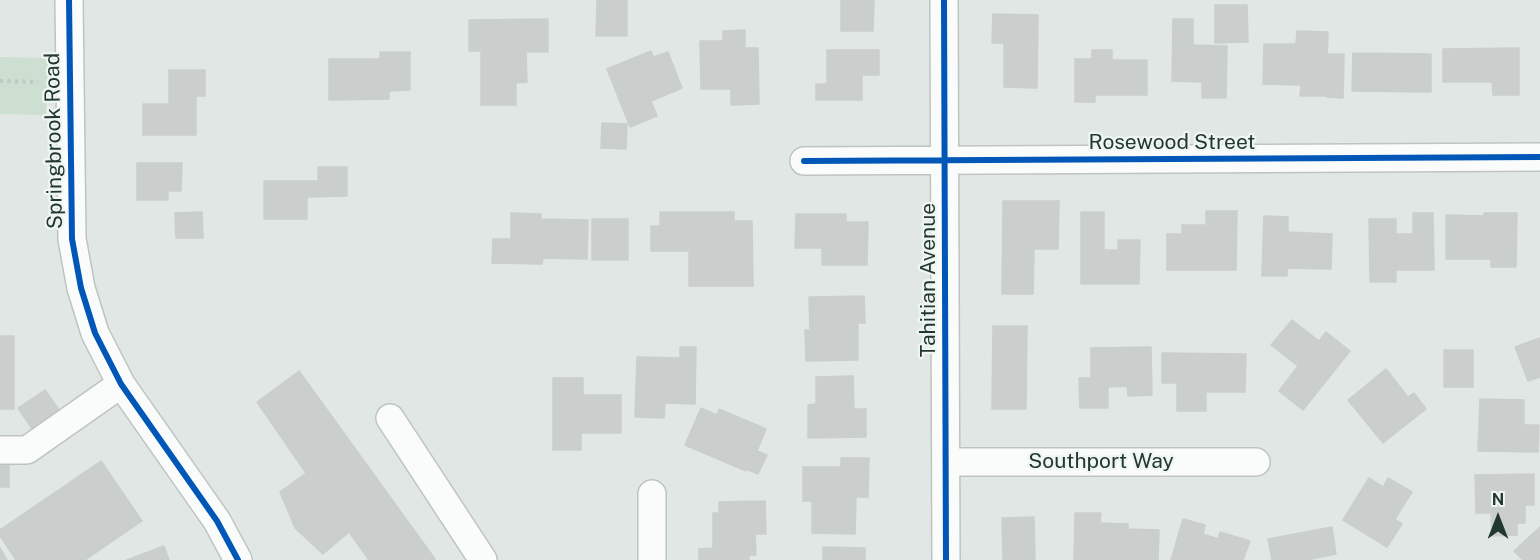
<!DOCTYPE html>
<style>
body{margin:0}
#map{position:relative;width:1540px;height:560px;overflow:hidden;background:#e1e7e4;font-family:"Public Sans",sans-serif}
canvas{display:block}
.north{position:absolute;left:1468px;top:488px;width:60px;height:60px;-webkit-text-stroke:4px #eff6f2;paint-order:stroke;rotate:0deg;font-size:16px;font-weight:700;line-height:24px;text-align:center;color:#223730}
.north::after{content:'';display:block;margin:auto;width:21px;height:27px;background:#223730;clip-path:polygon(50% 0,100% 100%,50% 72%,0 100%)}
</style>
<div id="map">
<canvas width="1540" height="560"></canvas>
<div class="north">N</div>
</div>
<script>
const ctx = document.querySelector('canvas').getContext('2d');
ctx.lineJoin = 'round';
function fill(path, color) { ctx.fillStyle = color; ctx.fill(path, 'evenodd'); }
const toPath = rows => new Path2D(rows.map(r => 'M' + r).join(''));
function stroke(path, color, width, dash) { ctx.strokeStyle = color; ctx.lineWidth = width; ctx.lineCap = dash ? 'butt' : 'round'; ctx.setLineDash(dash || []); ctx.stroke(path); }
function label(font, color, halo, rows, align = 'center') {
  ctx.font = font + ' "Public Sans",sans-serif'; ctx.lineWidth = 4.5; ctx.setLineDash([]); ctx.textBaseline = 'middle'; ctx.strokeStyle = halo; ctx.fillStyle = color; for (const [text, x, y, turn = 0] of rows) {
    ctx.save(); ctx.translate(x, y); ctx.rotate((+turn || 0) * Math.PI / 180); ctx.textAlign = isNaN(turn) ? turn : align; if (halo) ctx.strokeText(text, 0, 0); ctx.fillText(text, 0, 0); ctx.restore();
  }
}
fill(toPath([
 [0,57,48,58,46,115,0,114]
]), '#ccdfd0');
const building = toPath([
 [597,0,627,0,627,36,596,36,597,0],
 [841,0,874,0,873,31,841,31,841,0],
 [1215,5,1247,5,1248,42,1215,43,1215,5],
 [993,14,1038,15,1037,88,1004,87,1004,43,992,43,993,14],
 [548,19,548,52,526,52,527,82,516,83,516,105,481,105,481,51,469,51,469,20,548,19],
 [1173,19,1193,19,1193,45,1227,46,1226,98,1202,98,1202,82,1172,81,1173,19],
 [745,30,745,48,758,48,759,104,731,105,731,89,701,89,700,41,723,41,723,31,745,30],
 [1297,31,1328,32,1326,96,1300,96,1301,85,1263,84,1264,44,1296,44,1297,31],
 [1519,48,1519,95,1493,95,1492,82,1443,82,1443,49,1519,48],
 [827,50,879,50,879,75,862,75,862,100,816,100,816,84,827,84,827,50],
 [1092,50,1112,50,1112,60,1147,60,1147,95,1095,95,1095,102,1075,102,1075,59,1092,59,1092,50],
 [651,51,653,57,668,52,682,88,651,101,657,116,630,127,607,69,651,51],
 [380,52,410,52,410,90,389,91,389,99,329,100,329,59,380,59,380,52],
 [1353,53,1431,54,1431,92,1352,91,1353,53],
 [1328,54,1344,54,1343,98,1327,97,1328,54],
 [169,70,205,70,205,96,196,96,196,135,143,135,143,104,169,104,169,70],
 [602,123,627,124,626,149,601,148,602,123],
 [137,163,182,163,181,191,168,191,168,200,137,200,137,163],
 [318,167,347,167,347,196,307,197,307,219,264,219,264,181,318,181,318,167],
 [1003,201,1059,201,1058,249,1034,249,1033,294,1002,294,1003,201],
 [1206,211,1237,211,1236,270,1167,270,1167,234,1182,234,1182,225,1206,225,1206,211],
 [202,212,203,238,176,238,175,213,202,212],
 [660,212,734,212,734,221,752,221,753,286,689,286,689,251,651,251,651,226,660,226,660,212],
 [1081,212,1104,212,1104,250,1118,250,1118,240,1140,240,1139,284,1081,284,1081,212],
 [511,213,541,214,541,219,588,220,587,259,543,258,542,264,492,263,493,239,511,239,511,213],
 [1413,213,1433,213,1434,270,1396,270,1396,282,1370,282,1369,219,1396,219,1396,234,1413,234,1413,213],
 [1484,213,1517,213,1516,267,1491,267,1491,259,1446,259,1446,215,1484,216,1484,213],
 [796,214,846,214,846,222,868,222,867,265,822,265,822,248,795,248,796,214],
 [1264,216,1288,217,1288,232,1332,234,1331,269,1287,268,1287,276,1262,276,1264,216],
 [592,219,628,219,628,260,592,260,592,219],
 [864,296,865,323,858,323,858,360,806,361,805,330,810,330,809,297,864,296],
 [1292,320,1319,341,1326,332,1350,351,1303,410,1279,391,1298,366,1271,345,1292,320],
 [993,326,1027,326,1026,409,992,409,993,326],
 [0,336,14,336,14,409,0,409,0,336],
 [1540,338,1540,377,1528,381,1515,347,1540,338],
 [680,347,696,347,695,404,665,403,664,418,635,417,637,357,680,358,680,347],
 [1151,347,1152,395,1128,396,1127,386,1108,387,1108,408,1080,408,1079,378,1091,378,1091,348,1151,347],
 [1444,350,1473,350,1473,387,1444,387,1444,350],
 [1162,353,1246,354,1245,392,1206,392,1206,411,1177,411,1177,383,1162,383,1162,353],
 [1386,369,1408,397,1414,393,1426,409,1383,443,1348,400,1386,369],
 [299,371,435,559,433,560,369,560,349,532,323,554,295,528,280,492,306,473,257,402,299,371],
 [853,376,854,409,866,409,866,437,808,438,808,405,816,404,816,377,853,376],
 [553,378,583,378,583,395,621,395,621,433,581,433,581,450,553,450,553,378],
 [45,390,59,410,32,429,18,408,45,390],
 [1480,399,1524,400,1524,425,1539,425,1538,452,1478,451,1480,399],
 [701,408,717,415,719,409,766,429,757,451,767,455,758,474,746,469,746,471,685,445,701,408],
 [841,458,869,458,868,497,856,497,855,534,812,533,812,501,803,501,803,467,841,467,841,458],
 [101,461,142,521,85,560,16,560,0,536,0,530,101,461],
 [0,462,9,462,9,487,0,487,0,462],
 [1534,474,1534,505,1525,505,1525,523,1517,523,1517,535,1492,536,1491,513,1476,513,1475,475,1534,474],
 [1369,478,1383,487,1388,478,1412,492,1395,519,1402,524,1387,547,1343,520,1369,478],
 [765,501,766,534,755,534,756,555,749,555,749,560,699,560,699,549,713,548,713,513,719,513,719,502,765,501],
 [1075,513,1101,513,1100,523,1128,524,1128,529,1159,530,1158,560,1074,560,1075,513],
 [1034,517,1035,560,1003,560,1002,518,1034,517],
 [1183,519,1205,525,1203,534,1218,539,1220,532,1250,541,1243,560,1171,560,1183,519],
 [1332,527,1336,554,1306,560,1272,560,1268,539,1332,527],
 [1540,527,1540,560,1523,560,1514,551,1540,527],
 [164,546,169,560,127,560,164,546],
 [823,547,865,548,865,560,823,560,823,547],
 [0,548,7,560,0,560,0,548]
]);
fill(building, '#cacfcd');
stroke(building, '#cacfcd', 1.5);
const minor = toPath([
 [69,0,72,239,81,288,95,333,121,384,217,521,238,560],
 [944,0,946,560],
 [804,161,1540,157],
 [390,418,483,560],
 [0,450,27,450,121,384],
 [946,462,1256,462],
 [652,560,652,494]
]);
stroke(minor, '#bec4c1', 30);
stroke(toPath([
 [0,81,38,82]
]), '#bfc7c4', 4, [3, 4.5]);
stroke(minor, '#fafbfb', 27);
stroke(toPath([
 [69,0,72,239,81,288,95,333,121,384,217,521,238,560],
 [944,0,946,560],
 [804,161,1540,157]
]), '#0057b8', 6);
label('21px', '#223730', '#eff6f2', [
 ["Springbrook Road",54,141,-91],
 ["Rosewood Street",1172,143],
 ["Tahitian Avenue",929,280,-90],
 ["Southport Way",1101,462]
]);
</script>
